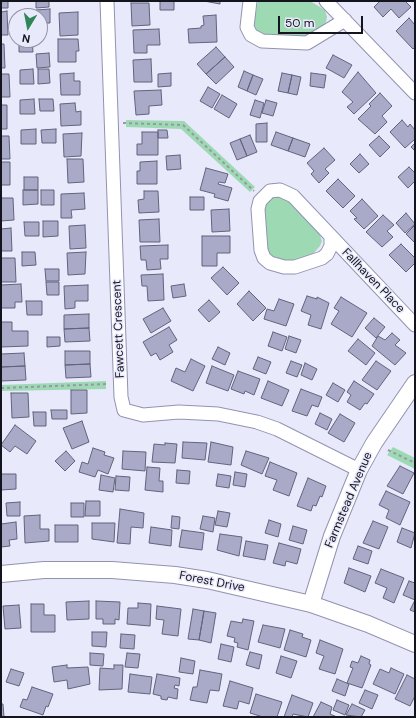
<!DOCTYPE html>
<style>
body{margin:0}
#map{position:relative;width:416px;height:718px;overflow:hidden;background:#e8e9fb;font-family:"DM Sans",sans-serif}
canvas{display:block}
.frame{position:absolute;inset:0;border:2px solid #14141f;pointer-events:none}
.north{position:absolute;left:8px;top:8px;width:40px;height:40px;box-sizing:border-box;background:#e8e9fb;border:1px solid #9394a3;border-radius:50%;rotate:190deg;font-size:11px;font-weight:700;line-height:16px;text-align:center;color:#14141f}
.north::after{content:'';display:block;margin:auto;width:14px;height:18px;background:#308559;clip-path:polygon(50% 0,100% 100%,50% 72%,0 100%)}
.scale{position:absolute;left:278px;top:16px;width:85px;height:18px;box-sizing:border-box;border:2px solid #14141f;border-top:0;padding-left:5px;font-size:12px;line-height:14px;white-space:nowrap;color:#14141f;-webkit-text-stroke:3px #e8e9fb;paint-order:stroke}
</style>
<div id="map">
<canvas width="416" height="718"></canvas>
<div class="frame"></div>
<div class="north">N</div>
<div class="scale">50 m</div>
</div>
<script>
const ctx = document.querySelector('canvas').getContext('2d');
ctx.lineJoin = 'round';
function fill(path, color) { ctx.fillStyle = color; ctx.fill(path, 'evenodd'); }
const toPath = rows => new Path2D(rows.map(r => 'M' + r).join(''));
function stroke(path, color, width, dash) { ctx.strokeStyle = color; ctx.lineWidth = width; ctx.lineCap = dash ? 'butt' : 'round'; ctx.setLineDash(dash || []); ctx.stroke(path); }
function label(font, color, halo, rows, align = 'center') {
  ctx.font = font + ' "DM Sans",sans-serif'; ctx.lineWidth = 3; ctx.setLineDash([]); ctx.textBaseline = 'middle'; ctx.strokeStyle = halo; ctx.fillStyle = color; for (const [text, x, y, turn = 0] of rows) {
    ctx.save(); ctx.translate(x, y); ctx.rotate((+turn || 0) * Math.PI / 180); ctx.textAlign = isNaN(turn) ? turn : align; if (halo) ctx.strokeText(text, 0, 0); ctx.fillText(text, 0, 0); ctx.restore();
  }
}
fill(toPath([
 [258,1,310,1,325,10,327,17,326,22,323,26,305,37,261,35,255,32,253,28],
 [126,120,184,121,255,187,250,192,181,129,126,127],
 [276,196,287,198,319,232,322,241,320,246,312,255,283,263,272,260,266,249,264,210,265,204,272,197],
 [106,381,106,389,1,391,1,385],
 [393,447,415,458,415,469,387,455]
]), '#9ddab4');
const building = toPath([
 [1,1,8,1,8,8,1,8,1,1],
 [36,1,49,1,49,7,36,8,36,1],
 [160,1,174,1,174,10,160,10,160,1],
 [204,1,220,1,220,4,204,1],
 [380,1,405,1,411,7,399,18,391,9,383,17,374,7,380,1],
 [131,3,149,3,150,25,132,26,131,3],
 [50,9,50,23,40,23,40,16,36,16,36,10,50,9],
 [7,11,8,35,1,35,1,12,7,11],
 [78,12,78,35,60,36,59,13,78,12],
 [216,15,217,42,189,43,188,29,201,28,201,26,204,25,203,16,216,15],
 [409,18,415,25,415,47,413,49,396,31,409,18],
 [159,29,160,45,147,45,147,53,134,53,133,30,159,29],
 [58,39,78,39,79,51,76,51,76,62,58,62,58,39],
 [19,40,32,40,33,52,19,52,19,40],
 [1,44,4,44,5,68,1,68,1,44],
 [216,47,225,57,206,74,197,64,216,47],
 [49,53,50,67,37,68,36,54,49,53],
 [333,55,352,65,344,78,326,68,333,55],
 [225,57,234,67,216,84,206,74,225,57],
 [151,59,152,82,134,82,133,60,151,59],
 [33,69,34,84,20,84,20,70,33,69],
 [38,69,49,69,50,83,38,84,38,69],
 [244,71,253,75,247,91,238,87,244,71],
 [358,72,376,93,354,114,347,107,353,102,342,92,358,72],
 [74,73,74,81,80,81,80,95,61,95,60,74,74,73],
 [171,73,171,86,158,87,158,74,171,73],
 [282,73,292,75,288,93,278,91,282,73],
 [311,73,326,75,324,88,310,86,311,73],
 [1,74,9,74,10,97,1,97,1,74],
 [253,75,263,79,256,95,247,91,253,75],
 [292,75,301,77,297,95,288,93,292,75],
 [208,87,220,94,212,108,200,101,208,87],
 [161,90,162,105,149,106,149,114,136,115,134,91,161,90],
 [380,93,392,106,382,116,387,122,375,134,358,119,371,106,369,104,380,93],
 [222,95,237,104,229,118,214,109,222,95],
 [34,99,35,114,20,114,20,100,34,99],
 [39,99,53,99,54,111,40,111,39,99],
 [255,100,264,103,260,118,250,115,255,100],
 [266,100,277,103,273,116,262,113,266,100],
 [75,103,76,112,81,111,81,125,61,126,60,104,75,103],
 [1,105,7,105,7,129,1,129,1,105],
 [402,120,408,127,410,124,415,130,415,139,405,148,390,132,402,120],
 [267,123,267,142,256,142,256,124,267,123],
 [36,129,36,144,21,144,21,130,36,129],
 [56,129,56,143,42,143,41,130,56,129],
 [158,130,167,130,168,138,158,138,158,130],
 [142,132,158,132,158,155,137,155,137,144,142,144,142,132],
 [276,132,293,138,288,151,271,145,276,132],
 [82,133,81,156,64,157,63,134,82,133],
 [250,135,257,152,247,156,240,139,250,135],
 [1,136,9,136,10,159,1,159,1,136],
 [379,136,390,147,380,157,369,145,379,136],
 [293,138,310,144,305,157,288,151,293,138],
 [240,139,247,156,237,160,230,143,240,139],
 [415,143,415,151,411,147,415,143],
 [324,148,335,160,325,169,329,173,319,183,311,174,314,171,307,163,324,148],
 [360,154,369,164,359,173,350,164,360,154],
 [180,155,181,169,167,170,166,156,180,155],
 [67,159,83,159,84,182,68,183,67,159],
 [157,161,157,184,137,184,137,171,140,171,140,162,157,161],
 [1,162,10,162,10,185,1,185,1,162],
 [409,167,415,173,415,181,408,188,398,177,409,167],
 [206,168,228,174,225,183,219,182,218,184,232,188,228,201,214,197,215,194,200,190,206,168],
 [24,177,38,177,38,190,24,190,24,177],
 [338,179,355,196,343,208,326,191,338,179],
 [23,190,38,190,38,204,23,205,23,190],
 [41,190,54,190,54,205,41,205,41,190],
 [144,191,158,191,159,212,139,213,138,200,144,199,144,191],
 [84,193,85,209,71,210,72,218,61,218,61,194,84,193],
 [190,197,204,197,204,210,190,210,190,197],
 [1,198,13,198,14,220,1,221,1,198],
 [362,199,378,216,364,229,354,219,357,218,350,211,362,199],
 [229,209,230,231,212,232,211,210,229,209],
 [406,213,415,224,405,233,396,223,406,213],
 [383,215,394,225,387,231,393,237,382,247,366,232,383,215],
 [159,219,160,242,140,242,139,220,159,219],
 [43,221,58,221,58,236,43,237,43,221],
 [24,222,39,222,39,236,25,236,24,222],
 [85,225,86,248,70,249,69,226,85,225],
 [415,225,415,243,406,234,415,225],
 [11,228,12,251,1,251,1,229,11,228],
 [202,236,230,236,230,253,217,253,217,266,202,266,202,236],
 [401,244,415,258,415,263,406,272,389,255,401,244],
 [168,245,168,259,160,259,161,269,147,270,146,260,141,260,140,246,168,245],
 [22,252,35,252,36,265,22,266,22,252],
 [86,252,85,274,68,275,67,253,86,252],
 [1,258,15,258,16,282,1,282,1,258],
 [223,267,239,283,227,295,211,278,223,267],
 [45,269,59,269,59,281,46,281,45,269],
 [163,274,164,300,148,301,147,286,142,286,141,275,163,274],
 [46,282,59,282,59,295,47,295,46,282],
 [21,284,22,302,15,302,15,308,1,308,1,285,21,284],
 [184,284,186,296,173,298,171,286,184,284],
 [88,285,88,301,75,301,75,308,65,309,64,286,88,285],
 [249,291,266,308,253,321,237,304,249,291],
 [307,296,317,299,317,297,329,303,321,329,308,325,311,315,301,311,307,296],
 [341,297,367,313,352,337,331,324,339,311,334,308,341,297],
 [279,299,294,304,286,326,264,319,267,309,274,311,279,299],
 [209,300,220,312,209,322,198,310,209,300],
 [26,301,42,301,42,315,27,315,26,301],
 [163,308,171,321,151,333,143,319,163,308],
 [89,314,89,328,64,329,64,315,89,314],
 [374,318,385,327,376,338,365,328,374,318],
 [1,322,12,322,12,331,28,331,28,346,1,347,1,322],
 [169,327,177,340,169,345,173,352,160,360,156,353,151,356,143,342,169,327],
 [89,328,90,341,65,342,64,329,89,328],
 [273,332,287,337,282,351,268,346,273,332],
 [392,333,400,340,395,345,406,353,395,365,372,346,378,336,385,340,392,333],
 [289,336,301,340,296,353,285,349,289,336],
 [47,337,60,337,60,346,47,347,47,337],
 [358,339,375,353,366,365,348,351,358,339],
 [218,347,230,353,225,365,212,359,218,347],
 [65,351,90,351,90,364,65,365,65,351],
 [24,353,25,366,1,367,1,354,24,353],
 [258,357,271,362,266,374,253,369,258,357],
 [191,359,205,366,193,391,171,381,176,368,185,372,191,359],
 [291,361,302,365,297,377,286,373,291,361],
 [376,361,391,371,377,390,362,380,376,361],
 [305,363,317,369,312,380,301,375,305,363],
 [90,364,91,377,66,378,65,365,90,364],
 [25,366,26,380,1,381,1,367,25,366],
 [212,366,234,375,228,391,206,383,212,366],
 [238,371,260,379,254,395,245,391,244,394,231,389,238,371],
 [268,381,289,390,282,406,261,398,268,381],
 [354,381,374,394,367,404,365,403,360,410,347,402,351,395,347,392,354,381],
 [333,383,345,390,338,402,326,395,333,383],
 [301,389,322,397,318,407,312,405,307,416,292,411,301,389],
 [71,390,87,390,87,413,71,414,71,390],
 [11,393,28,393,29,417,12,418,11,393],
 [51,410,67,410,67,419,52,419,51,410],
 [33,412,46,412,46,426,34,426,33,412],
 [320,413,332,419,327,430,315,424,320,413],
 [340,414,355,423,344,442,328,433,340,414],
 [82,421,89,442,72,449,63,428,82,421],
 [15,425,36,441,27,454,15,446,10,452,1,445,15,425],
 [183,442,207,443,205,460,182,458,183,442],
 [211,442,233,447,231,465,208,462,211,442],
 [165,443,177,444,175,463,152,462,154,444,165,445,165,443],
 [93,448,105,452,104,455,114,458,108,474,98,470,95,477,79,472,82,462,88,464,93,448],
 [66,451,75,461,65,471,55,461,66,451],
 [123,451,146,452,145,471,122,469,123,451],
 [246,451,269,458,262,474,241,465,246,451],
 [270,462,297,473,289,496,273,490,277,480,265,476,270,462],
 [400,466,414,473,403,494,387,486,400,466],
 [147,467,160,468,159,481,163,481,163,492,145,490,147,467],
 [177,470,190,471,189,484,176,483,177,470],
 [235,472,247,474,245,487,233,485,235,472],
 [1,474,16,474,16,489,1,490,1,474],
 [218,474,231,476,229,488,216,486,218,474],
 [101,475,115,478,113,492,99,490,101,475],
 [116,476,130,477,129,491,115,490,116,476],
 [308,478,326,486,322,497,320,496,316,506,313,505,311,511,297,506,308,478],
 [386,491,410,502,400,525,386,518,389,510,379,505,386,491],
 [86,501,100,501,100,516,85,516,86,501],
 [20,502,20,516,7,516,6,503,20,502],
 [71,503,84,503,84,517,71,517,71,503],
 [120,509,144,513,143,528,131,527,130,544,117,543,120,509],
 [218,511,230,513,227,527,215,525,218,511],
 [40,515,40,529,49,529,49,541,25,543,24,516,40,515],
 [172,516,180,517,179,529,171,528,172,516],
 [203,516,215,518,213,532,200,529,203,516],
 [269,520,281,524,278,537,265,533,269,520],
 [373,521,388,527,379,549,363,543,373,521],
 [16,522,17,539,9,540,10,546,1,547,1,524,16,522],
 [92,523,115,523,114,542,92,539,92,523],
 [55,525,78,525,78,542,55,542,55,525],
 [293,526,307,530,303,544,289,540,293,526],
 [151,527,172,530,171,546,149,543,151,527],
 [402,528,415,533,411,548,397,542,402,528],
 [182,530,204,533,202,550,179,547,182,530],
 [220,534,242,537,239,556,217,550,220,534],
 [246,541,268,545,265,560,243,556,246,541],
 [279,543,301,549,297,564,286,561,285,566,273,563,279,543],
 [358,546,372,551,368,564,353,559,358,546],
 [349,568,371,576,365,592,344,583,349,568],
 [381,569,404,578,394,603,383,598,387,588,375,583,381,569],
 [409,581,415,583,415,612,410,610,415,600,403,595,409,581],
 [89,601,89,619,67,620,66,602,89,601],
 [96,601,120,602,119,620,115,619,115,624,103,624,103,619,96,619,96,601],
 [138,603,151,604,150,626,127,624,128,608,138,608,138,603],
 [31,604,44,604,44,615,55,615,55,632,31,632,31,604],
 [19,605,21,628,5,629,3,606,19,605],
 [157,606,181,609,178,636,162,634,164,620,156,619,157,606],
 [193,609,204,611,199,640,188,639,193,609],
 [204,611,216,613,211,643,199,640,204,611],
 [243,619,254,621,248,650,237,647,238,643,234,642,235,638,227,636,231,621,242,623,243,619],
 [263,625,285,629,280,648,258,642,263,625],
 [290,630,303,634,302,637,311,640,306,657,284,650,290,630],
 [92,632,107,632,106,647,92,646,92,632],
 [121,634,135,635,134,649,120,648,121,634],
 [320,640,343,649,335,674,319,669,324,656,316,653,320,640],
 [221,644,234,647,231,662,218,659,221,644],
 [250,652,262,655,259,669,246,665,250,652],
 [90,653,104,654,103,666,90,665,90,653],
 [127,653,140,654,138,668,125,667,127,653],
 [281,656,297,661,291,678,276,673,281,656],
 [361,656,370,660,369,664,371,665,362,688,347,683,353,668,350,667,352,661,358,663,361,656],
 [181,658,195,661,193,674,179,672,181,658],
 [67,665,67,668,88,667,90,684,68,689,67,680,54,682,52,667,67,665],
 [114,665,123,665,122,689,99,690,100,668,114,669,114,665],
 [391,668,404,674,395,694,373,684,380,669,389,673,391,668],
 [11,669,24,673,19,686,6,682,11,669],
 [200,670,222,674,219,691,210,690,207,703,190,700,193,687,197,687,200,670],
 [130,674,152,677,150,694,128,692,130,674],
 [157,674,180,678,179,686,175,685,174,688,178,689,177,699,168,697,167,700,161,699,161,696,153,694,157,674],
 [407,675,415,679,415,696,410,706,395,699,407,675],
 [337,679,349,684,345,696,332,691,337,679],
 [230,681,253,688,249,704,239,701,237,709,223,706,230,681],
 [32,687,53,694,48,707,46,706,43,715,20,707,23,699,27,700,32,687],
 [365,690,378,695,372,709,359,703,365,690],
 [256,694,282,702,277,717,263,717,250,713,256,694],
 [292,695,313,703,308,717,293,714,292,717,284,717,292,695],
 [337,700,349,705,345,715,333,710,337,700],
 [321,702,332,707,330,714,337,717,313,717,321,702],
 [1,704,3,704,4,717,1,717,1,704],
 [352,704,365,710,361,717,346,715,352,704]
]);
fill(building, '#a9aac8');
stroke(building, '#62637d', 1);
const minor = toPath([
 [107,1,121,397,124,410,143,415,179,412,218,414,257,422,277,429,359,470],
 [250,1,247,27,251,35,262,41,307,43,345,20],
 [326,1,415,93],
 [331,238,331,246,327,254,322,258,295,267,284,267,270,263,264,258,261,250,258,209,260,201,270,191,280,190,293,196,415,325]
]);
const tertiary = toPath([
 [1,574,44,570,112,570,175,575,207,580,311,604,368,624,415,644],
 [311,604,332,536,359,470,374,443,415,383]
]);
stroke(minor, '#9293b0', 15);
stroke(tertiary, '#9293b0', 18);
stroke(toPath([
 [123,123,183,125,254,191],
 [1,388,108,384],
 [388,450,415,463]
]), '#9797a7', 2, [3, 3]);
stroke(minor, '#fff', 13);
stroke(tertiary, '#fff', 16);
label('12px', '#14141f', '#e8e9fb', [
 ["Fallhaven Place",373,281,46],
 ["Fawcett Crescent",119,329,-92],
 ["Farmstead Avenue",349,500,-67],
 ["Forest Drive",212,582,11]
]);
</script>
